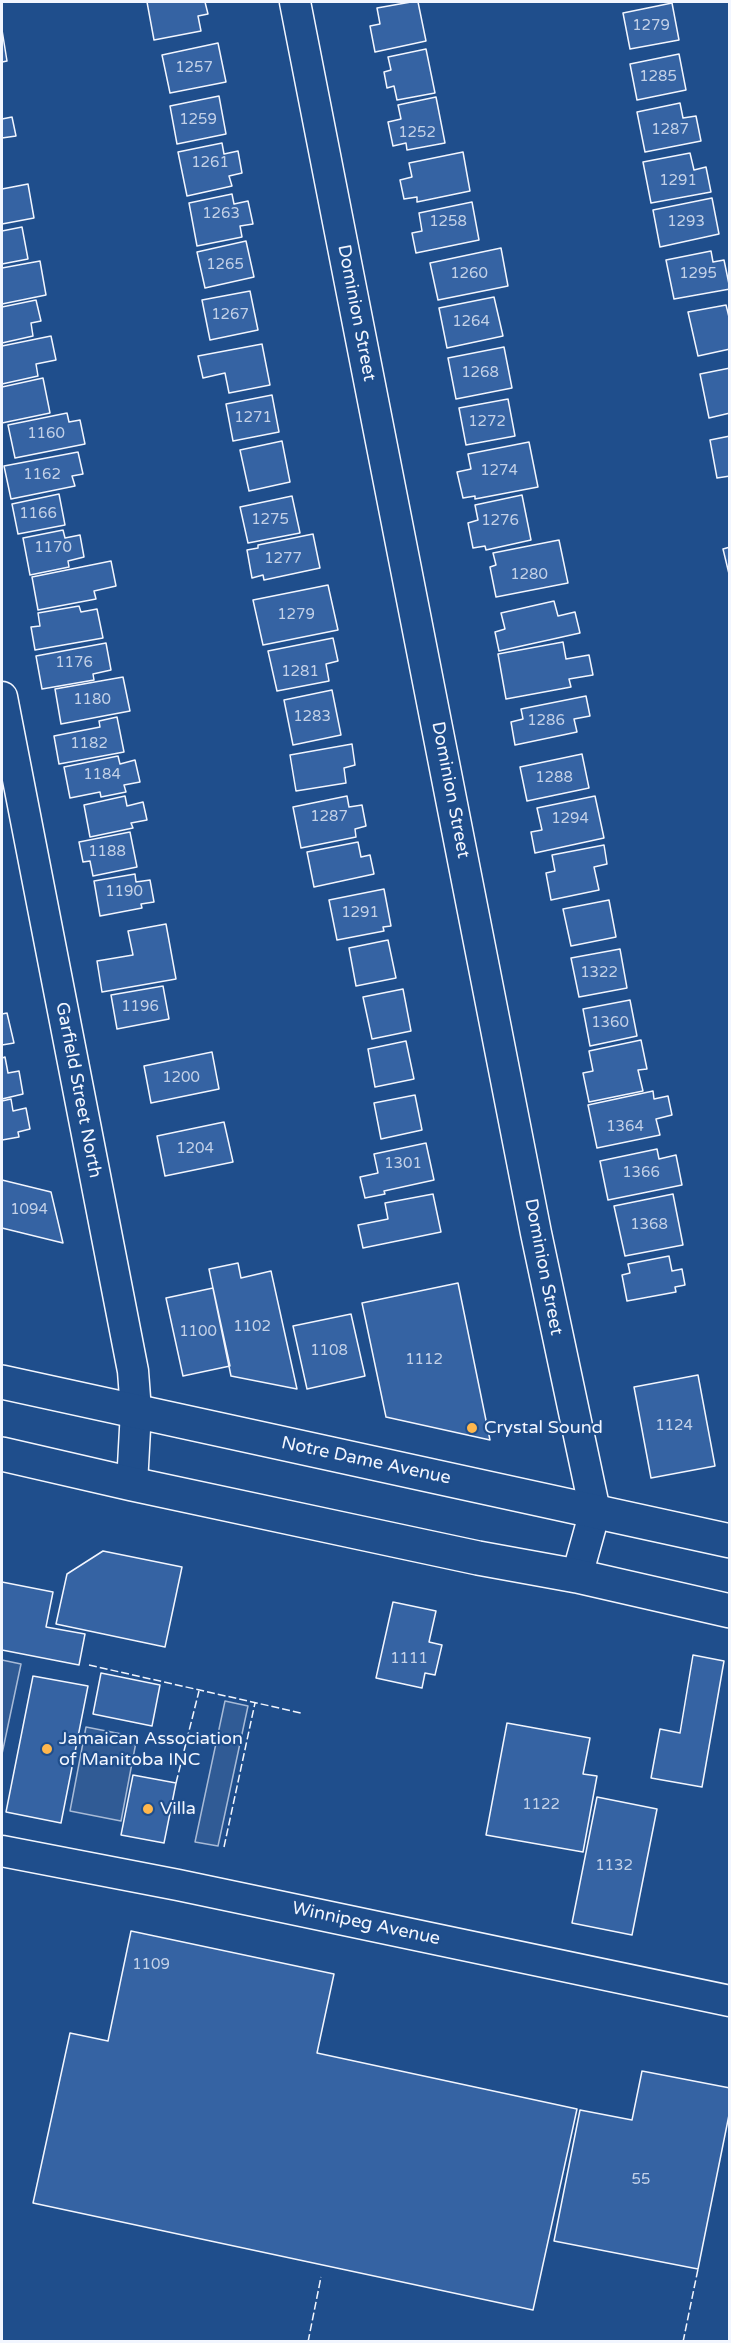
<!DOCTYPE html>
<style>
body{margin:0}
#map{position:relative;width:731px;height:2343px;overflow:hidden;background:#1f4e8c;font-family:"Varela Round",sans-serif}
canvas{display:block}
.frame{position:absolute;inset:0;border:3px solid #f2f6ff;pointer-events:none}
</style>
<div id="map">
<canvas width="731" height="2343"></canvas>
<div class="frame"></div>
</div>
<script>
const ctx = document.querySelector('canvas').getContext('2d');
ctx.lineJoin = 'round';
function fill(path, color) { ctx.fillStyle = color; ctx.fill(path, 'evenodd'); }
const toPath = rows => new Path2D(rows.map(r => 'M' + r).join(''));
function stroke(path, color, width, dash) { ctx.strokeStyle = color; ctx.lineWidth = width; ctx.lineCap = dash ? 'butt' : 'round'; ctx.setLineDash(dash || []); ctx.stroke(path); }
function label(font, color, halo, rows, align = 'center') {
  ctx.font = font + ' "Varela Round",sans-serif'; ctx.lineWidth = 4.5; ctx.setLineDash([]); ctx.textBaseline = 'middle'; ctx.strokeStyle = halo; ctx.fillStyle = color; for (const [text, x, y, turn = 0] of rows) {
    ctx.save(); ctx.translate(x, y); ctx.rotate((+turn || 0) * Math.PI / 180); ctx.textAlign = isNaN(turn) ? turn : align; if (halo) ctx.strokeText(text, 0, 0); ctx.fillText(text, 0, 0); ctx.restore();
  }
}
const parking = toPath([
 [2,1660,21,1664,2,1754,2,1660],
 [225,1701,248,1706,218,1846,195,1842,225,1701],
 [86,1727,137,1737,121,1821,70,1811,86,1727]
]);
fill(parking, '#305b95');
stroke(parking, '#a8bbd7', 1.5);
const building = toPath([
 [147,2,205,2,208,14,198,16,201,31,154,40,147,2],
 [411,2,418,2,426,41,375,52,370,26,380,24,377,8,411,2],
 [672,3,679,40,630,49,623,13,672,3],
 [2,30,7,61,2,62,2,30],
 [218,43,226,82,170,93,162,55,218,43],
 [426,49,435,93,397,100,394,86,387,88,384,72,391,70,388,57,426,49],
 [679,54,686,90,637,100,630,64,679,54],
 [219,96,226,134,177,144,170,106,219,96],
 [436,97,445,143,407,150,406,143,393,146,388,122,401,119,398,105,436,97],
 [680,103,683,118,696,116,701,141,645,152,637,112,680,103],
 [12,117,16,136,2,138,2,119,12,117],
 [222,143,224,154,238,151,242,173,229,176,232,186,187,196,178,152,222,143],
 [463,152,470,191,417,202,417,197,404,199,400,180,412,177,409,163,463,152],
 [690,153,694,170,706,167,711,192,651,203,643,162,690,153],
 [28,184,34,218,2,224,2,189,28,184],
 [232,194,234,204,248,201,253,224,240,226,242,237,197,246,189,203,232,194],
 [712,198,719,234,660,247,653,210,712,198],
 [472,202,479,240,416,253,412,233,422,231,419,213,472,202],
 [22,227,28,259,2,264,2,231,22,227],
 [246,241,254,277,205,288,197,252,246,241],
 [501,248,508,286,438,300,430,263,501,248],
 [711,251,713,262,724,260,730,289,674,299,666,260,711,251],
 [40,261,46,295,2,304,2,268,40,261],
 [250,291,258,330,210,340,202,300,250,291],
 [494,297,503,336,447,348,439,308,494,297],
 [36,300,41,321,31,323,33,336,2,343,2,307,36,300],
 [726,305,730,321,730,349,698,356,688,312,726,305],
 [51,336,56,360,36,364,38,376,2,384,2,346,51,336],
 [262,344,270,385,229,393,225,373,203,378,198,356,262,344],
 [504,347,512,388,456,399,448,358,504,347],
 [730,368,730,413,709,418,700,374,730,368],
 [43,378,50,413,2,423,2,387,43,378],
 [272,395,279,432,233,441,226,404,272,395],
 [508,399,515,436,466,445,459,408,508,399],
 [67,413,69,422,80,420,85,444,15,458,8,425,67,413],
 [730,436,730,476,717,478,710,440,730,436],
 [282,441,290,482,249,491,240,450,282,441],
 [529,442,538,487,475,499,475,496,463,498,457,472,471,469,468,454,529,442],
 [78,452,83,474,72,476,75,486,11,499,4,466,78,452],
 [59,494,65,525,18,534,12,504,59,494],
 [522,495,531,540,486,550,485,546,473,548,468,523,478,520,475,505,522,495],
 [292,496,300,533,248,543,240,507,292,496],
 [63,530,65,538,80,535,84,557,68,561,69,567,30,575,23,538,63,530],
 [313,534,320,568,264,580,263,575,252,578,247,550,258,548,258,545,313,534],
 [559,540,568,583,496,597,490,567,496,565,493,553,559,540],
 [730,547,730,578,723,549,730,547],
 [111,561,116,586,94,591,96,599,38,610,32,577,111,561],
 [328,585,338,630,263,645,253,600,328,585],
 [554,601,558,616,575,612,580,633,499,651,495,632,505,629,501,613,554,601],
 [79,606,81,612,97,609,103,638,35,650,31,627,40,626,38,613,79,606],
 [333,638,338,661,326,664,329,681,277,691,268,651,333,638],
 [563,642,566,659,589,655,593,675,569,679,571,687,506,699,498,654,563,642],
 [106,643,111,670,93,674,94,680,42,689,36,656,106,643],
 [123,677,130,711,61,724,55,689,123,677],
 [332,690,341,735,293,745,284,700,332,690],
 [586,696,590,716,574,719,577,732,515,745,511,722,523,719,521,709,586,696],
 [117,717,124,752,59,764,54,736,100,727,99,721,117,717],
 [352,744,355,765,344,768,346,783,296,791,290,755,352,744],
 [582,754,589,788,527,801,520,767,582,754],
 [118,756,120,764,135,760,140,782,124,785,126,792,101,797,100,792,70,798,64,767,118,756],
 [125,796,127,806,143,802,147,820,131,823,133,828,90,837,84,805,125,796],
 [347,796,349,807,362,805,366,826,355,829,356,837,301,848,293,807,347,796],
 [595,796,604,838,535,853,531,832,542,830,537,808,595,796],
 [130,832,137,867,93,876,90,861,83,862,79,842,130,832],
 [358,842,361,857,370,855,374,874,314,887,307,852,358,842],
 [604,845,607,864,594,867,599,890,551,900,546,873,555,871,552,855,604,845],
 [135,874,136,882,150,880,154,902,141,904,142,908,100,916,94,881,135,874],
 [384,889,391,926,383,927,384,931,337,940,329,900,384,889],
 [609,900,616,937,571,946,563,909,609,900],
 [166,924,176,979,102,992,97,961,133,955,128,931,166,924],
 [388,940,396,978,356,986,349,948,388,940],
 [620,949,627,988,579,997,571,958,620,949],
 [163,986,169,1019,117,1029,111,995,163,986],
 [403,989,411,1031,372,1039,363,997,403,989],
 [630,1000,637,1036,590,1046,583,1009,630,1000],
 [7,1013,14,1043,2,1045,2,1014,7,1013],
 [641,1040,647,1069,638,1070,643,1091,589,1102,583,1073,593,1071,589,1051,641,1040],
 [406,1041,414,1079,375,1087,368,1049,406,1041],
 [212,1052,219,1089,151,1103,144,1066,212,1052],
 [5,1057,8,1073,19,1071,23,1094,2,1099,2,1058,5,1057],
 [653,1091,654,1099,668,1096,672,1115,656,1119,660,1135,597,1148,588,1105,653,1091],
 [415,1095,422,1130,381,1139,374,1103,415,1095],
 [11,1099,13,1111,26,1108,30,1129,18,1132,19,1137,2,1140,2,1101,11,1099],
 [224,1122,233,1162,165,1176,157,1136,224,1122],
 [426,1143,434,1180,384,1191,385,1194,365,1198,360,1177,378,1173,374,1154,426,1143],
 [657,1149,659,1159,676,1155,682,1185,608,1200,600,1161,657,1149],
 [2,1180,51,1192,63,1243,2,1228,2,1180],
 [433,1194,441,1232,363,1248,358,1225,388,1219,385,1203,433,1194],
 [673,1194,683,1245,625,1256,614,1206,673,1194],
 [669,1256,672,1271,682,1269,685,1285,675,1287,676,1292,627,1301,622,1275,630,1273,628,1264,669,1256],
 [238,1263,241,1278,271,1271,297,1389,231,1376,209,1269,238,1263],
 [458,1283,490,1440,386,1417,362,1303,458,1283],
 [213,1288,230,1366,183,1376,166,1298,213,1288],
 [351,1314,365,1376,307,1389,293,1326,351,1314],
 [698,1375,715,1466,651,1478,634,1387,698,1375],
 [103,1551,182,1567,165,1647,56,1624,67,1574,103,1551],
 [2,1582,53,1592,46,1627,85,1634,79,1665,2,1650,2,1582],
 [393,1602,436,1611,429,1642,442,1645,435,1675,425,1673,422,1688,376,1678,393,1602],
 [693,1655,724,1661,702,1787,651,1778,660,1729,680,1733,693,1655],
 [101,1673,160,1685,152,1726,93,1714,101,1673],
 [33,1676,88,1686,61,1823,6,1812,33,1676],
 [507,1723,590,1738,583,1774,597,1776,583,1852,486,1835,507,1723],
 [133,1775,176,1783,164,1843,121,1835,133,1775],
 [597,1797,657,1809,632,1935,572,1923,597,1797],
 [131,1931,334,1974,317,2053,577,2109,533,2310,33,2203,70,2033,108,2041,131,1931],
 [642,2071,730,2088,730,2110,698,2269,554,2241,580,2110,632,2120,642,2071]
]);
fill(building, '#3563a3');
stroke(building, '#f2f6ff', 1.5);
const street = toPath([
 [295,2,536,1233,595,1511,577,1576],
 [2,697,133,1371,136,1411,132,1484],
 [2,1851,178,1885,730,2001]
]);
const secondary = toPath([
 [2,1382,730,1541],
 [2,1454,132,1484,478,1558,577,1576,730,1611]
]);
stroke(street, '#f2f6ff', 33);
stroke(secondary, '#f2f6ff', 36);
stroke(street, '#1f4e8c', 30);
stroke(secondary, '#1f4e8c', 33);
stroke(toPath([
 [89,1665,301,1713],
 [176,1783,199,1691],
 [224,1847,255,1703],
 [308,2342,321,2277],
 [683,2342,698,2269]
]), '#f2f6ff', 1.5, [8, 3]);
for (const [x, y, r, color] of [
 [472,1428,6,"#ffb74d"],
 [47,1749,6,"#ffb74d"],
 [148,1809,6,"#ffb74d"]
]) { const dot = new Path2D(); dot.arc(x, y, r, 0, 2 * Math.PI); ctx.fillStyle = color; ctx.fill(dot); stroke(dot, '#1f4e8c', 2); }
label('15px', '#c3d1e8', null, [
 ["1279",651,26],
 ["1257",194,68],
 ["1285",658,77],
 ["1259",198,120],
 ["1287",670,130],
 ["1252",417,133],
 ["1261",210,163],
 ["1291",678,181],
 ["1263",221,214],
 ["1258",448,222],
 ["1293",686,222],
 ["1265",225,265],
 ["1260",469,274],
 ["1295",698,274],
 ["1267",230,315],
 ["1264",471,322],
 ["1268",480,373],
 ["1271",253,418],
 ["1272",487,422],
 ["1160",46,434],
 ["1274",499,471],
 ["1162",42,475],
 ["1166",38,514],
 ["1275",270,520],
 ["1276",500,521],
 ["1170",53,548],
 ["1277",283,559],
 ["1280",529,575],
 ["1279",296,615],
 ["1176",74,663],
 ["1281",300,672],
 ["1180",92,700],
 ["1283",312,717],
 ["1286",546,721],
 ["1182",89,744],
 ["1184",102,775],
 ["1288",554,778],
 ["1287",329,817],
 ["1294",570,819],
 ["1188",107,852],
 ["1190",124,892],
 ["1291",360,913],
 ["1322",599,973],
 ["1196",140,1007],
 ["1360",610,1023],
 ["1200",181,1078],
 ["1364",625,1127],
 ["1204",195,1149],
 ["1301",403,1164],
 ["1366",641,1173],
 ["1094",29,1210],
 ["1368",649,1225],
 ["1102",252,1327],
 ["1100",198,1332],
 ["1108",329,1351],
 ["1112",424,1360],
 ["1124",674,1426],
 ["1111",409,1659],
 ["1122",541,1805],
 ["1132",614,1866],
 ["1109",151,1965],
 ["55",641,2180]
]);
label('18px', '#f2f6ff', '#1f4e8c', [
 ["Dominion Street",356,313,79],
 ["Dominion Street",450,790,79],
 ["Garfield Street North",78,1090,79],
 ["Dominion Street",543,1267,79],
 ["Notre Dame Avenue",366,1461,12],
 ["Winnipeg Avenue",366,1924,12]
]);
label('18px', '#f2f6ff', '#1f4e8c', [
 ["Crystal Sound",484,1428],
 ["Jamaican Association",59,1739],
 ["of Manitoba INC",59,1760],
 ["Villa",160,1809]
], 'left');
</script>
